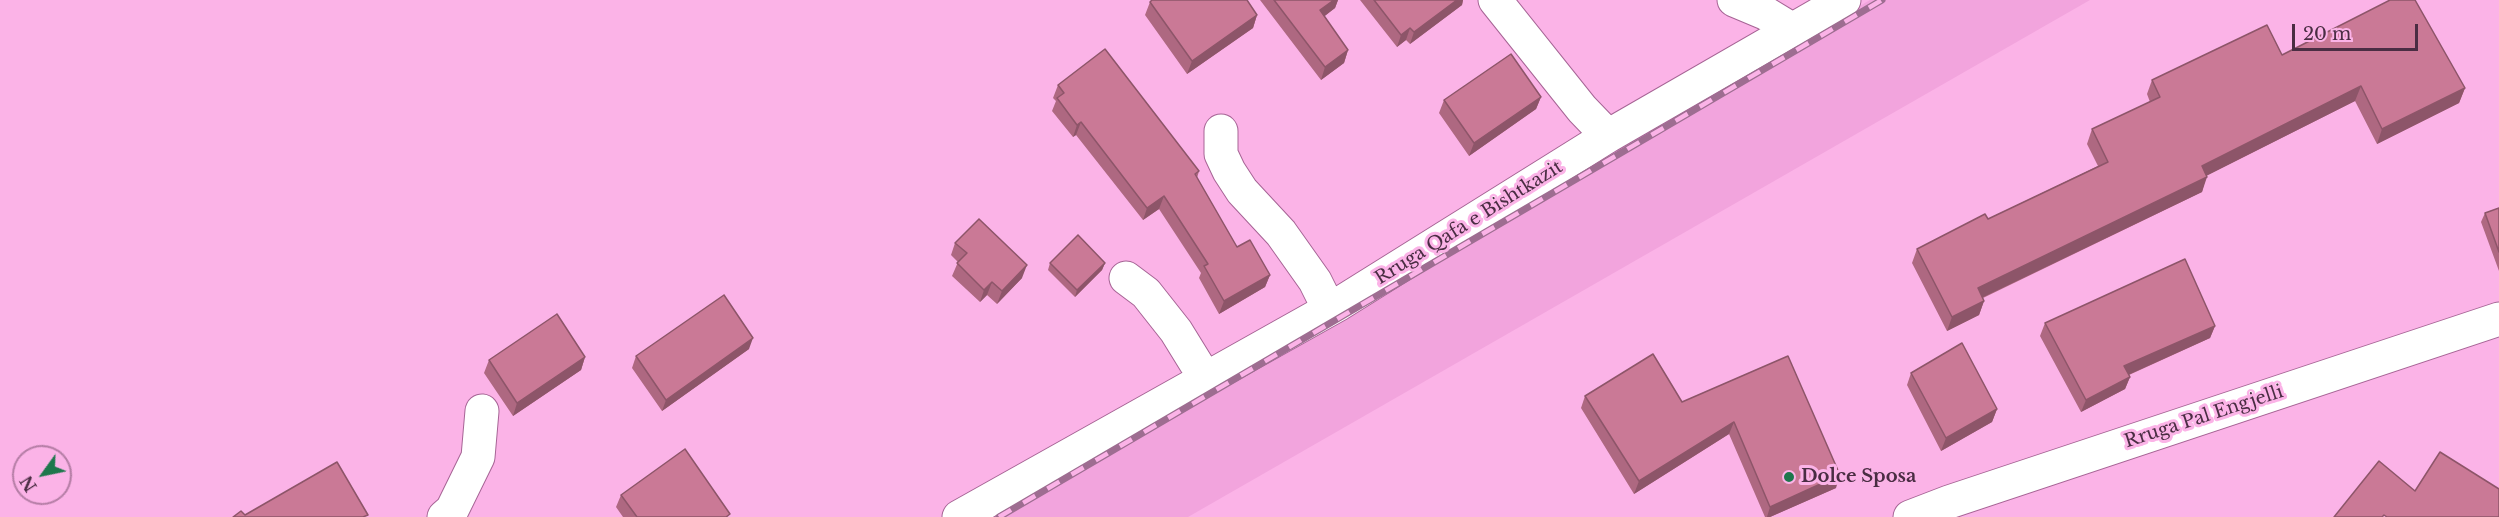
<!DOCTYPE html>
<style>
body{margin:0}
#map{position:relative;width:2499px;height:517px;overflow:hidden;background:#fbb3e7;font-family:"Libre Baskerville",serif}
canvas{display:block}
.north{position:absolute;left:12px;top:445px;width:60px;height:60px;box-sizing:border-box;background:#fbb3e7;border:2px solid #b47da5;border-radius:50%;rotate:237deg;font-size:16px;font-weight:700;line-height:24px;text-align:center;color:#4a2d43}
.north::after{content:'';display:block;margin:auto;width:21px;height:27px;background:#1e774c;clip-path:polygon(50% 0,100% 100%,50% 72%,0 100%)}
.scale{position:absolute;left:2292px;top:24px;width:126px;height:27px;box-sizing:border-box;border:3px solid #4a2d43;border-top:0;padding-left:8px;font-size:18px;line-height:21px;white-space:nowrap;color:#4a2d43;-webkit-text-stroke:4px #fbb3e7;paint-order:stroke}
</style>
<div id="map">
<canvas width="2499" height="517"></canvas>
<div class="north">N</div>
<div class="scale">20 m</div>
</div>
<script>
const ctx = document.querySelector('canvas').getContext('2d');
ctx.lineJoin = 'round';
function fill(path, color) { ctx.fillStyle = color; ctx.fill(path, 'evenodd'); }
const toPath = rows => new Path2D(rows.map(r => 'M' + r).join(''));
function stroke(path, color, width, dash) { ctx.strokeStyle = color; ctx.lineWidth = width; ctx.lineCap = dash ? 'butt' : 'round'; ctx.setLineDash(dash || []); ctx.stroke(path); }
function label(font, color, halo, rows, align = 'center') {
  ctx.font = font + ' "Libre Baskerville",serif'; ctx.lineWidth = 6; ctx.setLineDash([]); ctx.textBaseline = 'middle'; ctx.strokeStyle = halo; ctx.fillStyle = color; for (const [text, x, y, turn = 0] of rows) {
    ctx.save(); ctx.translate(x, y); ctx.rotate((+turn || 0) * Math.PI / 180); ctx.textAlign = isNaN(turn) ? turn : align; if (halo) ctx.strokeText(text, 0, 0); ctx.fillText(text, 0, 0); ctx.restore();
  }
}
fill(toPath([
 [1870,0,2090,0,1188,517,987,517]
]), '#f2a4dd');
const minor = toPath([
 [1495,0,1582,109,1608,136],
 [1734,0,1765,13,1793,30],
 [1221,131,1221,154,1229,171,1242,191,1281,233,1315,281,1329,309],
 [1126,278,1146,293,1176,331,1205,378],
 [444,517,452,510,478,457,482,411],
 [959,517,1339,304,1608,136,1844,0]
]);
const major = toPath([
 [1910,517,1949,502,2499,319]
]);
stroke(minor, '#a66495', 35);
stroke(major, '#a66495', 35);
stroke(minor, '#fff', 33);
stroke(major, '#fff', 33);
const rail = toPath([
 [999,517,1882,0]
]);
stroke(rail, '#9e6d91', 7);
stroke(rail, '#fbb3e7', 4.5, [14]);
fill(toPath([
 [1260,0,1338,0,1335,8,1324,16,1348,50,1344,63,1321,80],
 [1360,0,1463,0,1462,5,1410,44,1406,40,1397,47],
 [1150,2,1257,15,1253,28,1187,74,1145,15],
 [2282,55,2465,88,2459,103,2377,144,2355,101,2206,176,2202,192,1983,298,1984,301,1979,315,1947,331,1912,263,1917,249,1988,219,2098,166,2087,144,2092,129,2150,102,2147,94,2152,80],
 [1058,85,1199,171,1197,178,1237,247,1270,275,1265,287,1219,314,1199,278,1201,273,1159,209,1143,220,1076,135,1073,137,1052,111,1056,101,1053,98],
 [1541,97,1536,109,1469,156,1439,113,1444,100],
 [2499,208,2499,271,2481,222,2485,213],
 [955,243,1022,278,997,304,987,295,980,302,952,276,958,262,951,255],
 [1050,263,1105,263,1102,270,1075,297,1048,270],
 [2045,323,2215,326,2210,338,2129,375,2130,377,2125,389,2081,412,2040,336],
 [749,349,662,411,632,368,636,356],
 [1788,356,1836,488,1770,517,1765,517,1729,434,1634,494,1581,408,1585,396,1682,402],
 [585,357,581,370,513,416,484,373,489,360],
 [1911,373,1997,409,1992,422,1941,451,1907,385],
 [621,495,729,517,623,517,616,507]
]), '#ae6881');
fill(toPath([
 [1334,0,1338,0,1335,8,1316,23,1320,10],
 [1457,0,1463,0,1462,5,1410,44,1414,32],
 [1257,15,1253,28,1187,74,1192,61],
 [1410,28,1406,40,1397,47,1401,35],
 [1348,50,1344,63,1321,80,1325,67],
 [2361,86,2355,101,2196,181,2202,166],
 [2465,88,2459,103,2377,144,2382,129],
 [1541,97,1536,109,1469,156,1474,143],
 [1081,122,1076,135,1073,137,1077,125],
 [2207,177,2202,192,1973,302,1978,288],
 [1164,196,1159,209,1143,220,1147,208],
 [1105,263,1102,270,1075,297,1077,290],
 [1027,265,1022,278,997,304,1002,291],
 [1270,275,1265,287,1219,314,1224,301],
 [992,282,987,295,980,302,984,290],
 [1984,301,1979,315,1947,331,1952,317],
 [2215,326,2210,338,2119,379,2124,366],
 [753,338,749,349,662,411,666,400],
 [585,357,581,370,513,416,517,403],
 [2130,377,2125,389,2081,412,2086,400],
 [1997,409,1992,422,1941,451,1946,438],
 [1734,422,1729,434,1634,494,1639,481],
 [1840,475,1836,488,1770,517,1767,517,1770,507]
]), '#8d5569');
const building = toPath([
 [1152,0,1247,0,1257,15,1192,61,1150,2,1152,0],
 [1274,0,1334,0,1320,10,1348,50,1325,67,1274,0],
 [1374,0,1457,0,1414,32,1410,28,1401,35,1374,0],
 [2390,0,2415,0,2465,88,2382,129,2361,86,2202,166,2207,177,1978,288,1984,301,1952,317,1917,249,1985,214,1988,219,2108,162,2092,129,2160,97,2152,80,2267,25,2282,55,2390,0],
 [1105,49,1199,171,1195,174,1237,247,1250,240,1270,275,1224,301,1204,266,1208,264,1164,196,1147,208,1081,122,1077,125,1057,98,1064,93,1058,85,1105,49],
 [1511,54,1541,97,1474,143,1444,100,1511,54],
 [2499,208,2499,252,2485,213,2499,208],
 [979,219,1027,265,1002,291,992,282,984,290,957,263,967,253,955,243,979,219],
 [1078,235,1105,263,1077,290,1050,263,1078,235],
 [2185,259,2215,326,2124,366,2130,377,2086,400,2045,323,2185,259],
 [724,295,753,338,666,400,636,356,724,295],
 [557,314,585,357,517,403,489,360,557,314],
 [1962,343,1997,409,1946,438,1911,373,1962,343],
 [1653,354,1682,402,1788,356,1840,475,1770,507,1734,422,1639,481,1585,396,1653,354],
 [685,449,730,514,726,517,637,517,621,495,685,449],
 [2440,452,2499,489,2499,517,2387,517,2384,515,2382,517,2334,517,2379,461,2415,491,2440,452],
 [337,462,368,515,363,517,233,517,241,511,245,515,337,462]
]);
fill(building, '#ca7996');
stroke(building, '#8d5569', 1.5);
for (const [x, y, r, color] of [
 [1789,477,6,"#1e774c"]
]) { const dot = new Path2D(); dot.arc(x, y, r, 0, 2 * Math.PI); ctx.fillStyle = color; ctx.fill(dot); stroke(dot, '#fbb3e7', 2); }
label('18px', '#4a2d43', '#fbb3e7', [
 ["Rruga Qafa e Bishtkazit",1469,223,-32],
 ["Rruga Pal Engjelli",2204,417,-18]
]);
label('bold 18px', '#4a2d43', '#fbb3e7', [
 ["Dolce Sposa",1801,477]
], 'left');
</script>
